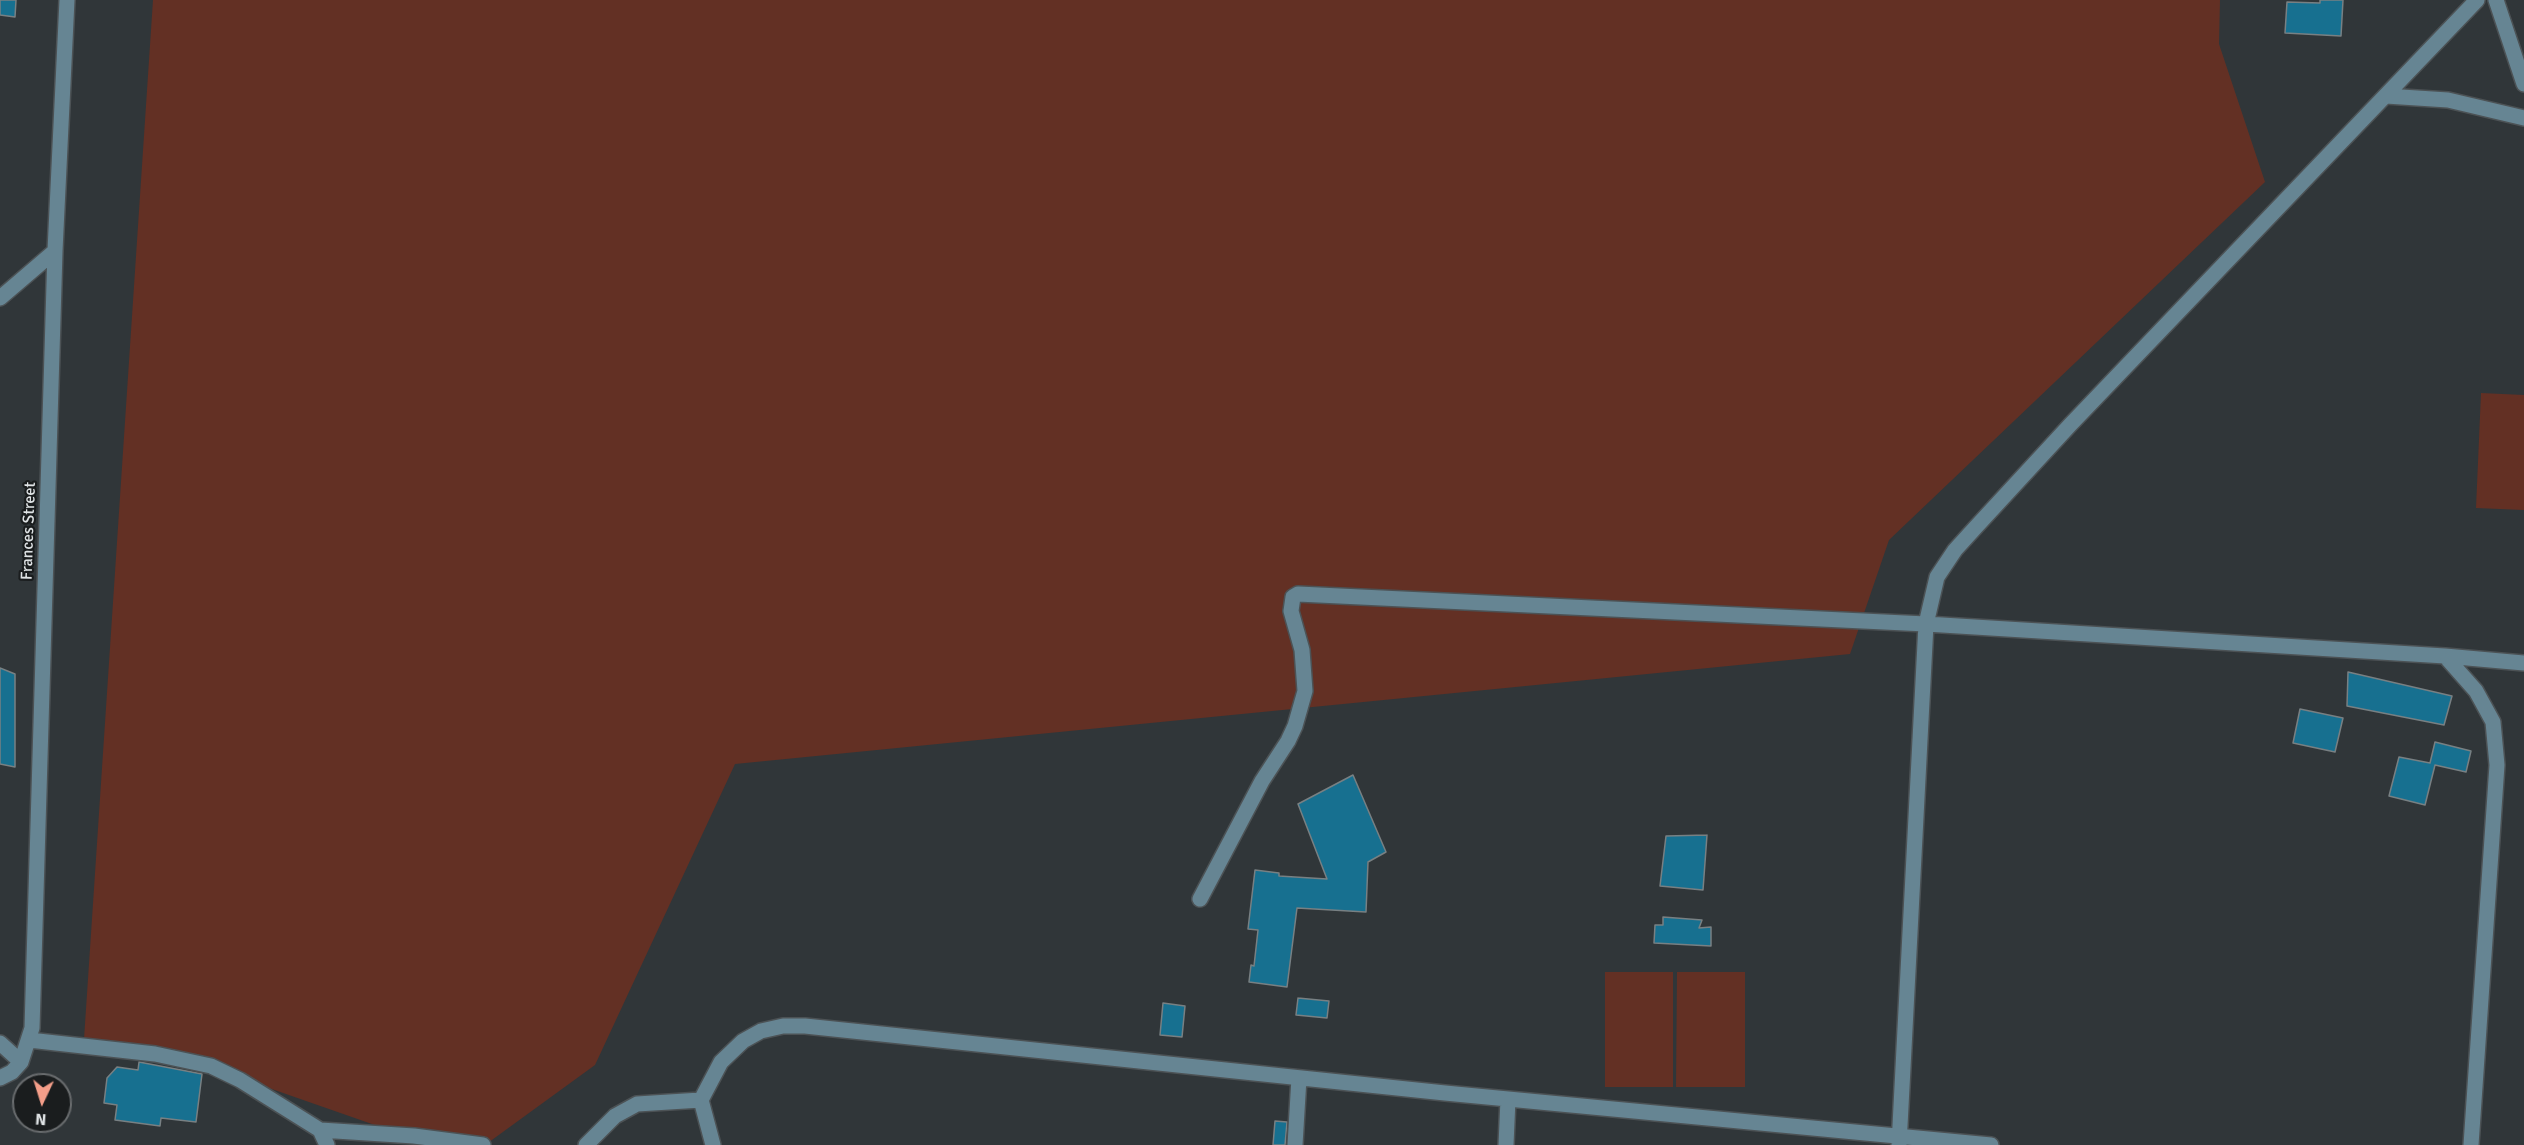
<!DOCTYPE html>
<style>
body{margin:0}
#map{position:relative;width:2524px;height:1145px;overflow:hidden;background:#303639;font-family:Signika,sans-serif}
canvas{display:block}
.north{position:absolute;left:12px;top:1073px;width:60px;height:60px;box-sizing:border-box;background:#1a1d1e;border:2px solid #696c6e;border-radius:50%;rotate:184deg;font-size:16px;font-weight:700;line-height:24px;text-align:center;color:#dfe3e5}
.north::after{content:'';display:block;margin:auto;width:21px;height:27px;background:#f49e89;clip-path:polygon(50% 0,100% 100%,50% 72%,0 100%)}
</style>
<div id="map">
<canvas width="2524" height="1145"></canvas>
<div class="north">N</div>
</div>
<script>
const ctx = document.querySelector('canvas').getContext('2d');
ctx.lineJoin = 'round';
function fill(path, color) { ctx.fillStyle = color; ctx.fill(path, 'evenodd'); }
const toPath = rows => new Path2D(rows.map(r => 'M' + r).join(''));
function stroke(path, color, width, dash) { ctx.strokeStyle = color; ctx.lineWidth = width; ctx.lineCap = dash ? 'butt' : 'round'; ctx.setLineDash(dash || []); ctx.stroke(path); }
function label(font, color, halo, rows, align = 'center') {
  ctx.font = font + ' Signika,sans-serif'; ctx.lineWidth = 4.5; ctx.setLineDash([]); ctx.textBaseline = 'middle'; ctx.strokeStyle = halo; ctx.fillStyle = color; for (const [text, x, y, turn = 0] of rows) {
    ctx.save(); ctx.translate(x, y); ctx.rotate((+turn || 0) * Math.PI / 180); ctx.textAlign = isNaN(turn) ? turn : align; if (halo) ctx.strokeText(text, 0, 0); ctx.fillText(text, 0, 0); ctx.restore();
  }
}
fill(toPath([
 [153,0,2220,0,2219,44,2265,182,1889,540,1850,654,735,764,595,1065,485,1145,432,1145,203,1065,84,1039],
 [2481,393,2524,395,2524,510,2476,508],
 [1605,972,1673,972,1673,1087,1605,1087],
 [1677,972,1745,972,1745,1087,1676,1087]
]), '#633024');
const building = toPath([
 [0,0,16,0,15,17,0,15,0,0],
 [2320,0,2343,0,2341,36,2285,33,2287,2,2320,3,2320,0],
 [0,668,15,674,15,767,0,764,0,668],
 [2348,672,2452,696,2444,725,2347,706,2348,672],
 [2300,709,2343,718,2335,752,2293,743,2300,709],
 [2435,742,2471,751,2466,772,2435,765,2425,805,2389,796,2399,757,2430,763,2435,742],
 [1353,775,1386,852,1368,862,1366,912,1297,908,1287,987,1249,982,1251,965,1254,966,1258,930,1248,929,1255,870,1279,873,1279,876,1327,879,1298,804,1353,775],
 [1707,835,1703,890,1660,886,1666,836,1707,835],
 [1663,917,1702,920,1699,928,1711,927,1711,946,1654,943,1655,925,1663,925,1663,917],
 [1298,998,1329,1001,1327,1018,1296,1015,1298,998],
 [1163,1003,1185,1006,1182,1037,1160,1035,1163,1003],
 [139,1062,202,1074,196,1122,161,1118,160,1126,115,1120,117,1105,104,1103,107,1078,117,1067,138,1070,139,1062],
 [1275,1121,1287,1122,1285,1145,1273,1145,1275,1121]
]);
fill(building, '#177090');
stroke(building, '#788083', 1.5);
const minor = toPath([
 [2496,0,2524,84],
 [2386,96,2448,100,2524,118],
 [0,298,55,251],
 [2445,656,2476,691,2493,722,2497,765,2471,1145],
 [1200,899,1262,781,1288,741,1295,726,1305,691,1302,650,1291,611,1293,597,1298,594,1926,624,2445,656,2524,663],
 [29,1040,155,1054,211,1066,240,1080,320,1130,414,1136,483,1145],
 [0,1043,21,1062],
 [0,1078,12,1072,21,1062,32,1028,55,251,67,0],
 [701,1100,713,1145],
 [320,1130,327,1145],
 [586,1145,615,1116,637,1104,701,1100,721,1062,743,1041,761,1031,783,1026,805,1026,1445,1093,1991,1145],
 [1295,1145,1299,1078],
 [1506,1145,1508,1099],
 [1899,1145,1926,624,1937,577,1955,550,1975,528,2070,425,2477,0]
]);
stroke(minor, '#4c5255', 18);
stroke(minor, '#668593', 15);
label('16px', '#dfe3e5', '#1a1d1e', [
 ["Frances Street",29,531,-88]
]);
</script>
